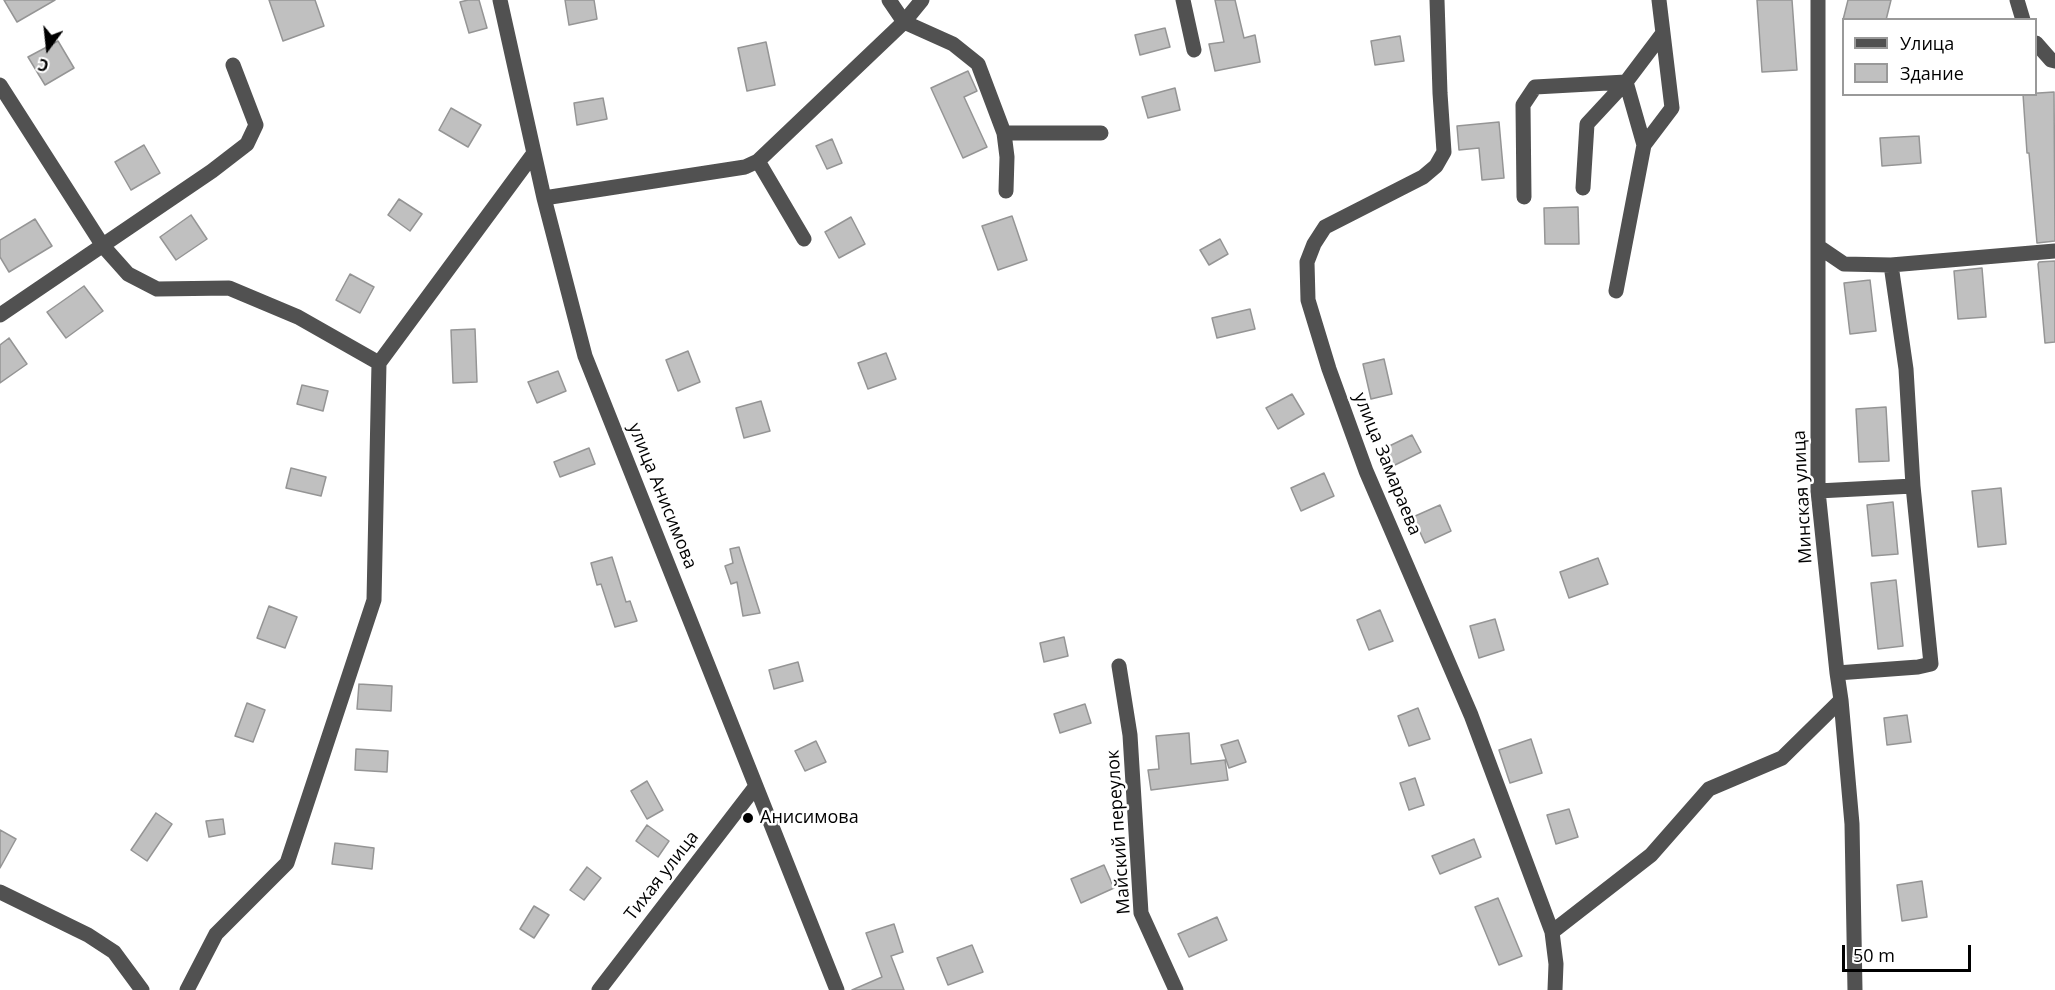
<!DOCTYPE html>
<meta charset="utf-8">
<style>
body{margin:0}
#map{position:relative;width:2055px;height:990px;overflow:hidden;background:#fff;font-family:"Open Sans",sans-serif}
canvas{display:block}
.legend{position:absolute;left:1842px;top:18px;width:195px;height:78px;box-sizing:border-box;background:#fff;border:2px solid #999;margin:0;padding:8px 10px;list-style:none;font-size:18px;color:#000}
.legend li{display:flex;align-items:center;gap:12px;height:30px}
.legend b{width:30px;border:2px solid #999}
.north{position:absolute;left:18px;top:18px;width:60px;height:60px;-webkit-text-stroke:4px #fff;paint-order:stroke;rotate:195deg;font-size:16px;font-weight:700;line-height:24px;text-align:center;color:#000}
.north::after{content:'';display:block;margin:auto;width:21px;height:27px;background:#000;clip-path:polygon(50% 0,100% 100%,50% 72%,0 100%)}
.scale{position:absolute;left:1842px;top:945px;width:129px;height:27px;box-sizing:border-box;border:3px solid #000;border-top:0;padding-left:8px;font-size:18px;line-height:21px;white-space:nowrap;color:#000;-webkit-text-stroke:4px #fff;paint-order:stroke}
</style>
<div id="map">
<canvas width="2055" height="990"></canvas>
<ul class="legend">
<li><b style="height:8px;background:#515151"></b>Улица</li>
<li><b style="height:16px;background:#c0c0c0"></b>Здание</li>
</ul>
<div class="north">С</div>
<div class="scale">50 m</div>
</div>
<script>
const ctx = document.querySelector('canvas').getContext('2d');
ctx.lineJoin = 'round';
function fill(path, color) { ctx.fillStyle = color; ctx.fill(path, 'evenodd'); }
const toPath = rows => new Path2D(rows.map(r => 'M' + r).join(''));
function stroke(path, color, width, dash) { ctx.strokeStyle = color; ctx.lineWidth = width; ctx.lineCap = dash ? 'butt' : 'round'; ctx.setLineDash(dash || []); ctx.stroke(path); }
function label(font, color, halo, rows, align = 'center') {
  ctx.font = font + ' "Open Sans",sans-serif'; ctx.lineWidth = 5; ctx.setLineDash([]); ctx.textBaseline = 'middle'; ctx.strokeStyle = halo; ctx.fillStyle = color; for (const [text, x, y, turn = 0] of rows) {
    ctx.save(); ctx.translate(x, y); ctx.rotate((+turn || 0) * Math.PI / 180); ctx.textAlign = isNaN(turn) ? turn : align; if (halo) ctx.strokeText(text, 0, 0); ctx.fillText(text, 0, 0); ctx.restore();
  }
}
const building = toPath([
 [4,0,55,0,17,22,4,0],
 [269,0,315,0,324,26,283,41,269,0],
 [468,0,479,0,487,28,469,33,460,2,468,0],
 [565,0,594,0,597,19,569,25,565,0],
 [1215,0,1235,0,1244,38,1255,35,1260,62,1215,71,1209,44,1224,42,1215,0],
 [1757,0,1792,0,1797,70,1762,72,1757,0],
 [1848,0,1891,0,1886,20,1843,20,1848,0],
 [1165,28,1170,47,1140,55,1135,35,1165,28],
 [1400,36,1404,61,1375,65,1371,41,1400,36],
 [58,41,74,68,45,85,28,57,58,41],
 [766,42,775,85,747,91,738,48,766,42],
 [968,71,977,91,964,97,987,147,963,158,931,88,968,71],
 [1175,88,1180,110,1148,118,1142,97,1175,88],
 [2054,92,2055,241,2037,243,2029,153,2027,153,2023,94,2054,92],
 [603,98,607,119,577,125,574,103,603,98],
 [451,108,481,125,468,147,439,130,451,108],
 [1499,122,1504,178,1482,180,1479,148,1459,150,1457,126,1499,122],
 [1919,136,1921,163,1882,166,1880,138,1919,136],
 [832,139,842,163,827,169,816,146,832,139],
 [144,145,160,173,131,190,115,162,144,145],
 [399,199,422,214,410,231,388,215,399,199],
 [1578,207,1579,244,1545,244,1544,208,1578,207],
 [191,215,207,239,176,260,160,237,191,215],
 [1012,216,1027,260,998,270,982,226,1012,216],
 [851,217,865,244,839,258,825,232,851,217],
 [35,219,52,246,9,272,0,257,0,240,35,219],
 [1220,239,1228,254,1209,265,1200,250,1220,239],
 [2055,261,2055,342,2045,343,2038,264,2039,262,2055,261],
 [1982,268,1986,317,1958,319,1954,271,1982,268],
 [350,274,374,287,360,313,336,300,350,274],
 [1870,280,1876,331,1850,334,1844,283,1870,280],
 [84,286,103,311,66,338,47,312,84,286],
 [1250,309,1255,329,1217,338,1212,318,1250,309],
 [475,329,477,382,453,383,451,330,475,329],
 [9,338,27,364,0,383,0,345,9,338],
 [688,351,700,382,678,391,666,360,688,351],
 [886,353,896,379,868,389,858,363,886,353],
 [1384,359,1392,394,1371,399,1363,364,1384,359],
 [558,371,566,391,537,403,528,382,558,371],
 [302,385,328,391,323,411,297,404,302,385],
 [1292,394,1304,414,1278,429,1266,408,1292,394],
 [761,401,770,431,744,438,736,408,761,401],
 [1886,407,1889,461,1859,462,1856,409,1886,407],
 [1412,435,1421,452,1389,468,1381,450,1412,435],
 [589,448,595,464,560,477,554,462,589,448],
 [291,468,326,477,321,496,286,488,291,468],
 [1324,473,1334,496,1301,511,1291,488,1324,473],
 [2001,488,2006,544,1978,547,1972,491,2001,488],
 [1893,502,1898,554,1872,556,1867,505,1893,502],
 [1440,505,1451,531,1425,543,1413,517,1440,505],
 [739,547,743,560,760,613,743,616,737,582,731,584,725,566,733,563,730,549,739,547],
 [612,557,626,602,630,601,637,621,615,627,601,584,597,585,591,563,612,557],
 [1598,558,1608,584,1569,598,1560,572,1598,558],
 [1896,580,1903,646,1878,649,1871,583,1896,580],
 [269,606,297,617,285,648,257,638,269,606],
 [1380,610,1393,641,1369,650,1357,620,1380,610],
 [1495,619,1504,650,1479,658,1470,626,1495,619],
 [1064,637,1068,656,1044,662,1040,643,1064,637],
 [798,662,803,681,774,689,769,670,798,662],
 [359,684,392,686,391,711,357,709,359,684],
 [247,703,265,710,253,742,235,736,247,703],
 [1085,704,1091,723,1060,733,1054,714,1085,704],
 [1418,708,1430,739,1409,746,1398,716,1418,708],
 [1907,715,1911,742,1887,745,1884,718,1907,715],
 [1189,733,1191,764,1225,760,1228,780,1151,790,1148,770,1159,769,1156,736,1189,733],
 [1531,739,1542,773,1510,783,1499,750,1531,739],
 [1238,740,1246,762,1229,768,1221,745,1238,740],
 [816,741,826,762,805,771,795,751,816,741],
 [356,749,388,751,387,772,355,770,356,749],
 [1415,778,1424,805,1409,810,1400,783,1415,778],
 [647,781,663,810,647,819,631,791,647,781],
 [1569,809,1578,837,1556,844,1547,815,1569,809],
 [156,813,172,824,147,861,131,850,156,813],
 [223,819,225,834,209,837,206,821,223,819],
 [647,825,669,841,658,857,636,841,647,825],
 [0,830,16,839,0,868,0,830],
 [1474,839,1481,857,1440,874,1432,856,1474,839],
 [335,843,374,848,372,869,332,864,335,843],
 [1104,865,1114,888,1081,903,1071,879,1104,865],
 [587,867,601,878,584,900,570,890,587,867],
 [1922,881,1927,917,1902,921,1897,885,1922,881],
 [1498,898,1522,956,1499,965,1475,907,1498,898],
 [534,906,549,915,534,938,520,929,534,906],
 [1217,917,1227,940,1189,957,1178,934,1217,917],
 [894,924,903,952,891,956,904,990,852,990,882,977,866,933,894,924],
 [972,945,983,972,948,985,937,958,972,945]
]);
fill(building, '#c0c0c0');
stroke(building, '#959595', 1.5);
stroke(toPath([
 [500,0,544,198,585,356,837,990],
 [889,0,904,22,953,44,978,64,1004,133,1007,157,1006,191],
 [1183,0,1194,50],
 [1437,0,1440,93,1444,152,1436,166,1423,177,1325,227,1314,244,1307,262,1308,300,1329,369,1366,471,1471,715,1552,932,1556,964,1555,990],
 [1818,0,1818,491,1837,673,1841,700,1852,824,1855,990],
 [2017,0,2023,20],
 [2036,43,2051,60,2055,61],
 [1626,82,1644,145],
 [0,85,103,246,128,274,157,289,229,288,298,317,379,363],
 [1004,133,1101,133],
 [758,161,804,239],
 [1583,188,1587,124,1626,82],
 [1524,197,1523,105,1535,87,1626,82,1663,33],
 [544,198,745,167,758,161,904,22,922,0],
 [1819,247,1844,264,1891,265,2055,251],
 [1616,291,1644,145,1672,108,1659,0],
 [0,315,212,171,247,144,256,125,233,65],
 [1818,491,1913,486],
 [1119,666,1130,735,1141,913,1176,990],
 [1837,673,1918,667,1931,664,1913,486,1906,369,1891,265],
 [0,892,88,935,114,952,142,990],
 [1552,932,1651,855,1709,789,1782,758,1841,700],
 [187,990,216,934,287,863,374,600,379,363,534,153],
 [599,990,756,786]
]), '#515151', 15);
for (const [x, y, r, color] of [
 [748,818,6,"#000"]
]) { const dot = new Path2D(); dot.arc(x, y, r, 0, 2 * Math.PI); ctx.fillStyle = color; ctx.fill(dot); stroke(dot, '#fff', 2); }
label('18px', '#000', '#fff', [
 ["улица Замараева",1387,464,68],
 ["улица Анисимова",662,496,68],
 ["Минская улица",1803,497,-93],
 ["Майский переулок",1119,832,-94],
 ["Тихая улица",662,876,-52]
]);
label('18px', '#000', '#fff', [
 ["Анисимова",760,818]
], 'left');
</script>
